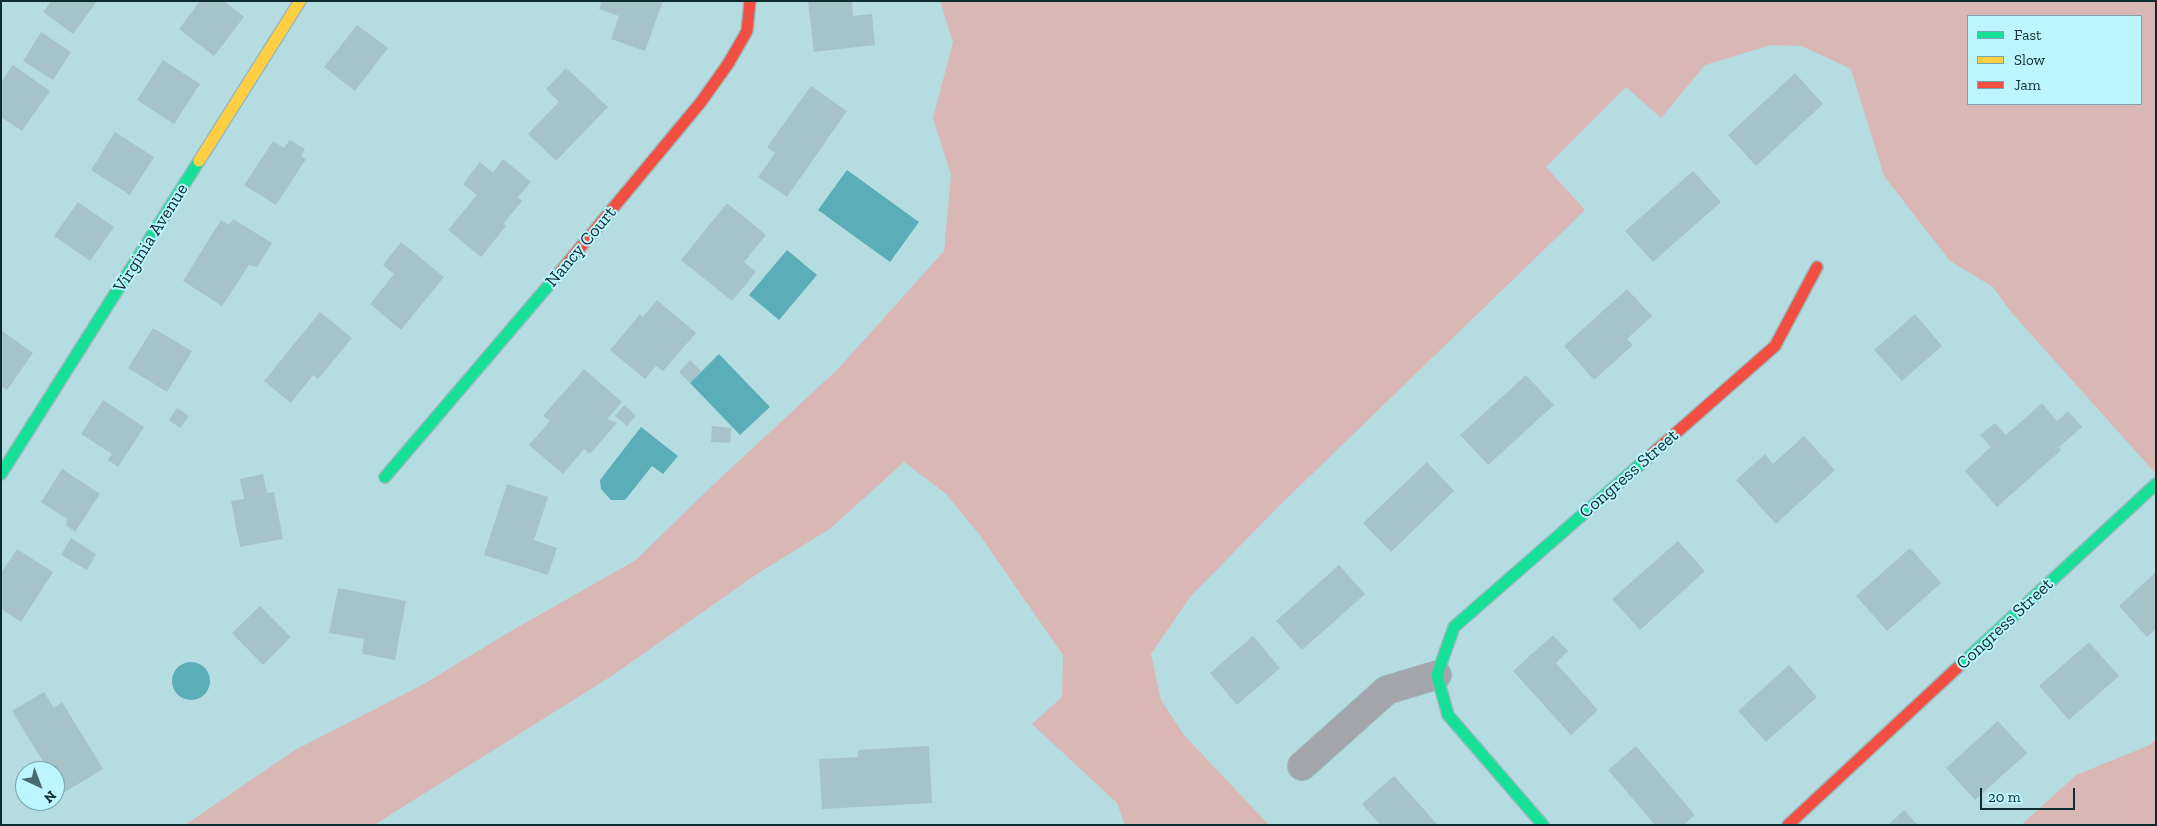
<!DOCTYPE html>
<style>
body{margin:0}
#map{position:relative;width:2157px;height:826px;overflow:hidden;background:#b5dce1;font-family:"Zilla Slab",serif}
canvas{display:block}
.frame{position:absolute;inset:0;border:2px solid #0d2c30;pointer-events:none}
.legend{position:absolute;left:1967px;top:15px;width:175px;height:90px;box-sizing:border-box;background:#bcf5fd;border:1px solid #76a5ab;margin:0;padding:6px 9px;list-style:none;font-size:15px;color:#0d2c30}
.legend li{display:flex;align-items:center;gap:10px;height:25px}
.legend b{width:25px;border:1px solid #76a5ab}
.north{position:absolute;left:15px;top:761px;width:50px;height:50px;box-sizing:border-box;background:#bcf5fd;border:1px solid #76a5ab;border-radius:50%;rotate:137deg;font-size:14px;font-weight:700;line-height:20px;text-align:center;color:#0d2c30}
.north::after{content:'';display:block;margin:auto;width:18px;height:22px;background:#486a6e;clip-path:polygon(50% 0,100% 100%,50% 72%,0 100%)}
.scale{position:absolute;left:1980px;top:788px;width:95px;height:22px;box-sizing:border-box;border:2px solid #0d2c30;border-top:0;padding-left:6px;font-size:15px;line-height:18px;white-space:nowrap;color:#0d2c30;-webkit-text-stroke:4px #bcf5fd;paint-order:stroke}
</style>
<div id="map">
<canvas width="2157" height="826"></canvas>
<div class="frame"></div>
<ul class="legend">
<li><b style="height:6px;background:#16e098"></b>Fast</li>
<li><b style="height:6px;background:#ffcf43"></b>Slow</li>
<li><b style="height:6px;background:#f24e42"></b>Jam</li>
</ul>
<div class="north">N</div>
<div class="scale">20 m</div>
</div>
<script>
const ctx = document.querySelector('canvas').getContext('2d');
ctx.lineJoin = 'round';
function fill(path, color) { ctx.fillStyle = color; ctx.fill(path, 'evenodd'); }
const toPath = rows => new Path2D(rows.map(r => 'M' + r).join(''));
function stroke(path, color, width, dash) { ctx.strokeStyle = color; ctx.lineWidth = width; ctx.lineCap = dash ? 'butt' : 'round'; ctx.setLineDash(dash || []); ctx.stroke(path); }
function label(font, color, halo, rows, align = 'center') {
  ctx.font = font + ' "Zilla Slab",serif'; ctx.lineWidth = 4; ctx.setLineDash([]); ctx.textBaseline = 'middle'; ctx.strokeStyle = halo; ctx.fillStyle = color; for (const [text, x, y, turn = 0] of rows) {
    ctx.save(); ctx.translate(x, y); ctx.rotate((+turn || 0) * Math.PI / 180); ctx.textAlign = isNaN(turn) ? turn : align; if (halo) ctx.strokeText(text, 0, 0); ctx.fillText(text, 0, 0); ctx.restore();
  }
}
fill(toPath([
 [940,1,2156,1,2156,474,2011,312,1993,287,1950,261,1884,176,1851,69,1802,46,1771,45,1705,65,1661,118,1626,87,1546,167,1585,210,1280,505,1190,597,1151,654,1161,700,1184,735,1269,825,1125,825,1117,803,1032,724,1062,697,1063,655,979,534,945,493,904,462,831,528,757,574,610,677,374,825,185,825,295,750,424,684,506,634,636,560,715,483,838,369,944,251,951,175,933,118,953,42],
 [1968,16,2141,16,2141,104,1968,104],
 [2156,739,2156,825,2021,825,2076,775,2150,745]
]), '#d9b7b4');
fill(toPath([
 [847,170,919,222,890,262,818,210],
 [787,250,817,275,779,320,749,295],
 [719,354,770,407,740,435,690,383],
 [641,427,678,456,663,474,652,466,625,500,611,500,601,489,600,480],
 '172 681a19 19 0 1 1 38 0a19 19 0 1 1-38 0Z'
]), '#5baeb8');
fill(toPath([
 [51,1,97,1,73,34,43,12],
 [200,1,224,1,244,17,214,56,179,29],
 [602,1,663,1,645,51,611,39,619,16,599,9],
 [808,1,852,1,853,16,872,14,875,45,814,52],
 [357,25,388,48,355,91,324,67],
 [41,32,71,52,53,80,23,61],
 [163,60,200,84,174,124,137,100],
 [13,65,50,91,22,131,1,117,1,82],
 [566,68,608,107,556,161,528,134,559,102,546,89],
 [1795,73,1823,104,1756,166,1728,135],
 [811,86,847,111,787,197,758,177,775,153,767,147],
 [115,132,154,157,130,195,91,170],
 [290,140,305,149,301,156,306,159,276,205,244,185,273,141,284,148],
 [503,159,531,182,518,197,522,201,503,224,506,226,481,257,448,230,477,195,463,184,480,162,493,173],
 [1693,171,1721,202,1653,262,1625,231],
 [78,202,114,227,90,261,54,236],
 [727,203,766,235,744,262,756,272,732,301,681,260],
 [233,219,272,243,257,267,249,265,222,306,183,281,221,220,229,225],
 [401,242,444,277,401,330,370,304,394,274,383,265],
 [1627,289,1652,316,1627,339,1633,345,1594,380,1564,346],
 [657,300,696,333,663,371,656,366,645,379,610,350,640,314,643,317],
 [320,312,352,338,318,379,313,375,291,403,264,381],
 [1915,314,1942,346,1902,381,1874,350],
 [153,328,192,351,167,392,128,368],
 [1,330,33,353,7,390,1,386],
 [690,360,701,371,690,383,679,372],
 [584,369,622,402,607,419,617,423,590,454,584,449,563,474,529,445,550,421,543,416],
 [1526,375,1554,405,1488,465,1460,435],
 [103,400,144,427,118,467,108,460,112,454,81,434],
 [2042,403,2057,421,2068,411,2082,427,2059,447,2061,450,1997,507,1965,471,1991,447,1980,435,1995,423,2006,435],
 [624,405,636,416,627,426,615,416],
 [177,408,189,416,180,428,169,420],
 [712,426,731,428,730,443,711,442],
 [1804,436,1835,470,1776,524,1736,480,1765,454,1773,464],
 [1427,462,1454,491,1391,552,1363,523],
 [62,469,100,494,75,532,66,525,67,519,41,502],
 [263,474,267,493,274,492,283,539,240,547,231,501,244,499,240,479],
 [507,484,548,497,534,540,557,548,548,575,484,555],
 [71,538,96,554,87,570,61,555],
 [1678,541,1705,571,1640,630,1612,599],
 [1910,548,1941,583,1887,631,1856,596],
 [17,549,53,572,21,622,1,609,1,573],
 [1339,565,1365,594,1302,650,1276,621],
 [2156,572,2156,629,2147,637,2119,606],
 [338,588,406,601,395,660,362,654,364,639,329,633],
 [260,606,291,637,263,665,232,633],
 [1553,635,1568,651,1556,663,1598,710,1571,735,1513,671],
 [1253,636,1280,668,1237,705,1210,673],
 [2089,642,2119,676,2069,720,2039,686],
 [1789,665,1817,697,1766,742,1738,711],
 [44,692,54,708,62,702,103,769,63,793,55,780,55,771,49,771,12,711],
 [1998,721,2027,753,1975,800,1946,768],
 [929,746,932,803,822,809,819,759,858,757,858,750],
 [1636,746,1695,815,1684,825,1655,825,1608,770],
 [1394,776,1438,825,1380,825,1362,804],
 [1904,810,1918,825,1888,825]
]), '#a6c3ca');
const street = toPath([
 [1302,766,1387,690,1437,675]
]);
const fast = toPath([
 [1,474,199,161],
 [385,477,560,272],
 [1957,668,2156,484],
 [1543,825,1448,715,1437,675,1454,627,1644,461]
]);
const slow = toPath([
 [199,161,300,1]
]);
const jam = toPath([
 [560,272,701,102,728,64,747,31,750,1],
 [1644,461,1775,346,1817,267],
 [1788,825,1957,668]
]);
stroke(street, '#9ababe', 30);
stroke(fast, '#9ababe', 14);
stroke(slow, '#9ababe', 14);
stroke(jam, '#9ababe', 14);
stroke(street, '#a4a5ab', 28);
stroke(fast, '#16e098', 11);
stroke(slow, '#ffcf43', 11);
stroke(jam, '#f24e42', 11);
label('18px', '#0d2c30', '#bcf5fd', [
 ["Virginia Avenue",151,238,-58],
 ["Nancy Court",581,247,-50],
 ["Congress Street",1629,474,-41],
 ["Congress Street",2005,624,-43]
]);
</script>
